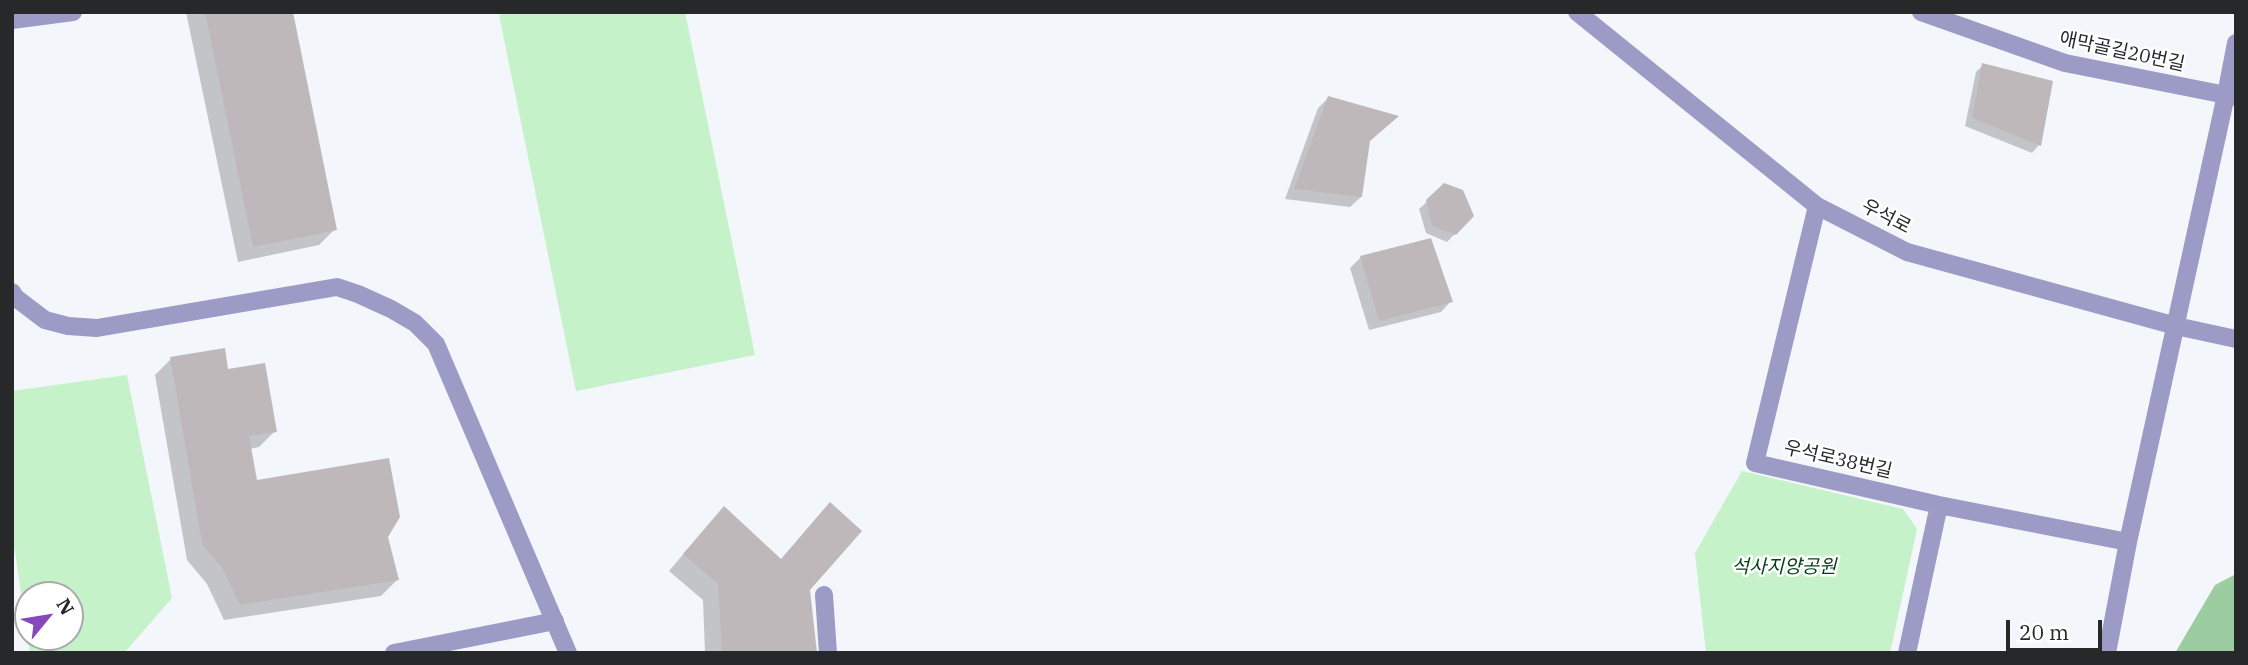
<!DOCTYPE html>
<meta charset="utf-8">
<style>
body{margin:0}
#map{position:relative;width:2248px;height:665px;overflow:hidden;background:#f3f6fb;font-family:"IBM Plex Serif",serif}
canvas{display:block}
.frame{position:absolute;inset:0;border:14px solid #27282a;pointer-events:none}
.north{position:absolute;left:14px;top:581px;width:70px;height:70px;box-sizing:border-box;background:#fff;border:2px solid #a9a9aa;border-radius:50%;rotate:60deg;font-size:19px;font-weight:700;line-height:28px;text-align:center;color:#27282a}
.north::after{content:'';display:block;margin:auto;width:24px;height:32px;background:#8848bd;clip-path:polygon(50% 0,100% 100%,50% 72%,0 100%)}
.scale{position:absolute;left:2006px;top:620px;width:96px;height:32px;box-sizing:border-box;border:4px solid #27282a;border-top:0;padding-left:9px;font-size:21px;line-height:24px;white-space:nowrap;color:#27282a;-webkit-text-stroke:5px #fff;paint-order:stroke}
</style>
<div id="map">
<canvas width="2248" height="665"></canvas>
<div class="frame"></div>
<div class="north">N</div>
<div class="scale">20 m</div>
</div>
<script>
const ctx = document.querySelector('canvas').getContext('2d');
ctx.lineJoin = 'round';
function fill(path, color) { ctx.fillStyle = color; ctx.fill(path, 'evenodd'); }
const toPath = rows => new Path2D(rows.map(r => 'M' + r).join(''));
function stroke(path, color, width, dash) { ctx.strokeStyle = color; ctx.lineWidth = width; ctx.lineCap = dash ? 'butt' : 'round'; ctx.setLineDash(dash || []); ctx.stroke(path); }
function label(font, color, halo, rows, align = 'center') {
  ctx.font = font + ' "IBM Plex Serif","Noto Sans KR",serif'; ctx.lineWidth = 5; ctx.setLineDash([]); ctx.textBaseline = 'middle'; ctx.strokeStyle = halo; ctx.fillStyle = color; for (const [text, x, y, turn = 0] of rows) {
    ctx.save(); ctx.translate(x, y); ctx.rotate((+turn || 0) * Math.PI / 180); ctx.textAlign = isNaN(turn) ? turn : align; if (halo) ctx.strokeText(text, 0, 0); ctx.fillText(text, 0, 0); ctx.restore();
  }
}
fill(toPath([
 [511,12,685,12,755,355,576,391,499,15],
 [127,375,172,598,125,652,30,653,12,532,12,391],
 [28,595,70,595,70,637,28,637],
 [1742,471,1903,509,1917,529,1890,653,1706,653,1695,553]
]), '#c5f2c9');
fill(toPath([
 [2236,574,2236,653,2175,653,2215,585]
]), '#9ccda1');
fill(toPath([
 [186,12,291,12,335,229,319,245,238,262],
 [1983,65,2051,82,2039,145,2032,153,1965,126,1976,72],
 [1328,98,1368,142,1361,197,1350,207,1285,199,1318,108],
 [1445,185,1472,216,1447,242,1426,233,1419,209],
 [1361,257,1451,301,1441,312,1369,330,1350,268],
 [171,359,227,371,275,431,259,447,250,449,255,482,386,536,397,580,381,596,224,620,207,584,187,560,155,375],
 [830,504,809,590,816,653,705,653,703,600,669,571,709,524,780,561]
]), '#0003');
fill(toPath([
 [205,12,293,12,337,230,253,247],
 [1982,63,2053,81,2041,146,1972,118],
 [1328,96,1399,116,1370,141,1362,197,1294,189],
 [1444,183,1463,190,1474,216,1456,235,1432,226,1426,200],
 [1431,238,1453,302,1379,321,1360,256],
 [225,348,228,369,265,363,277,432,249,436,257,480,389,458,400,517,388,537,399,580,240,605,222,568,202,544,170,357],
 [830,502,862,531,810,590,817,653,722,653,718,584,683,554,724,506,781,559]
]), '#beb8ba');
stroke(toPath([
 [12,20,73,12],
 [12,292,16,298,45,320,68,326,97,328,337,287,358,294,391,309,415,323,436,344,568,653],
 [824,595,828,653]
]), '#9b9bc6', 18);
stroke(toPath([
 [1577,12,1817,206,1907,252,2176,326,2236,339],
 [1921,12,2065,63,2236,97],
 [1817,206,1755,463,1939,505,2128,542],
 [394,653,555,621],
 [1907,653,1939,505],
 [2107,653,2128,542,2226,95,2236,43]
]), '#9b9bc6', 18);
label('19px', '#27282a', '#fff', [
 ["애막골길20번길",2122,52,12],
 ["우석로",1886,217,27],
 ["우석로38번길",1838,460,13]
]);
label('italic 19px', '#063e15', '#fff', [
 ["석사지양공원",1784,568]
]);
</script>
